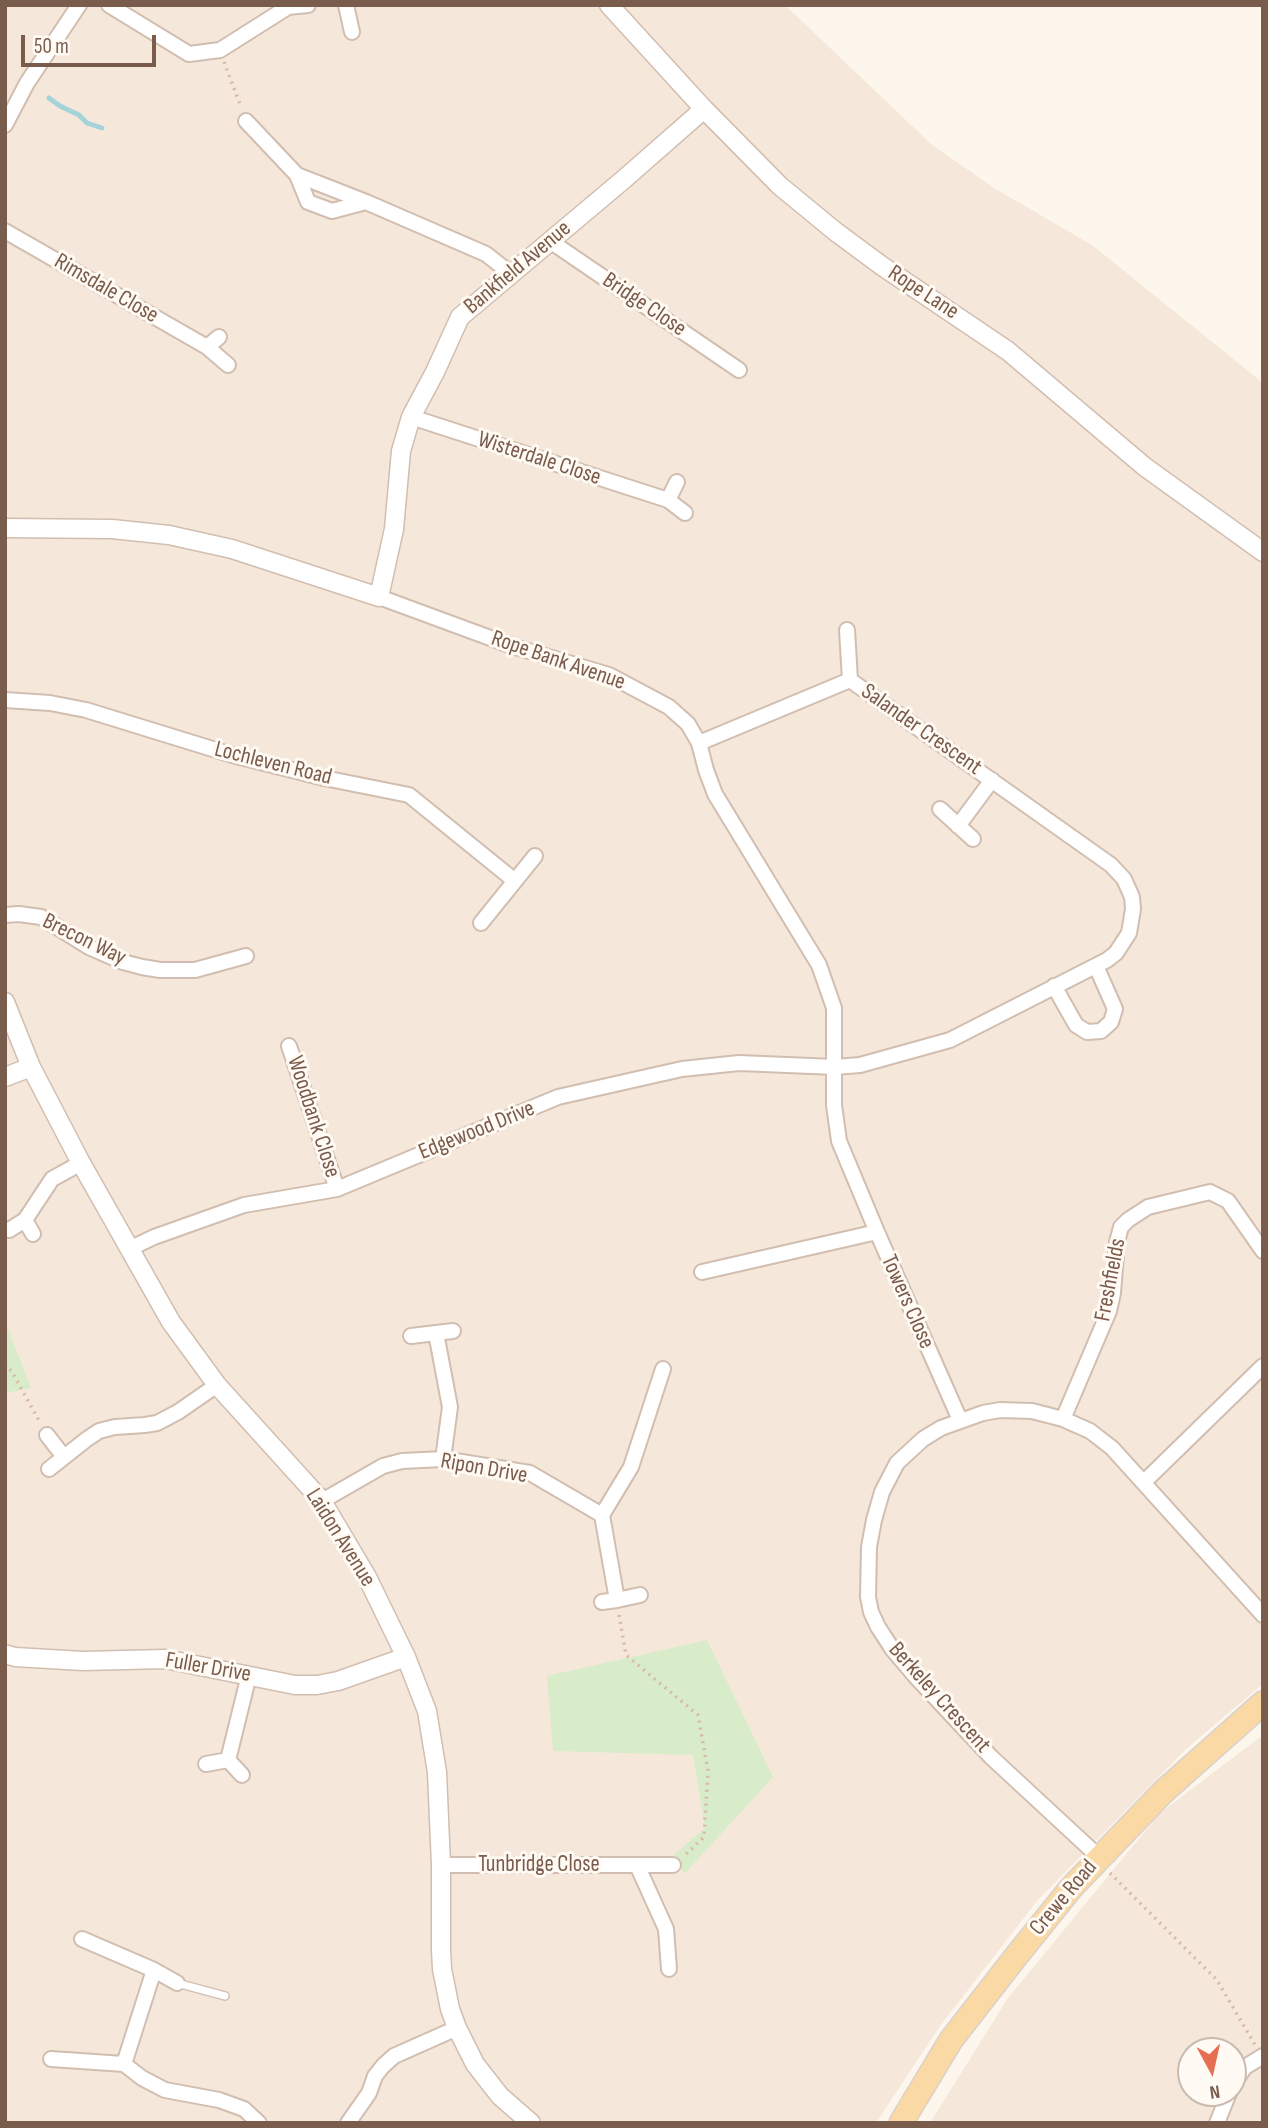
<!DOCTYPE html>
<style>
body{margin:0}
#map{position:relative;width:1268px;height:2128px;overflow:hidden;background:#fdf6ec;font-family:"Sofia Sans Condensed",sans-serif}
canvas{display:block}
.frame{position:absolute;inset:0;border:7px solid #7a5c4d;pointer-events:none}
.north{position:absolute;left:1177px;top:2037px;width:70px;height:70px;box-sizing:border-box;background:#fffaf3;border:2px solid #cabbb1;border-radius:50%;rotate:172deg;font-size:19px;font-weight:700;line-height:28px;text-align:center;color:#7a5c4d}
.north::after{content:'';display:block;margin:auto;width:24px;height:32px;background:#e76f51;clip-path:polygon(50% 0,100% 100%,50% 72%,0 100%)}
.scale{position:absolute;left:21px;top:35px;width:135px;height:32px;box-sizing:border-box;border:4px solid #7a5c4d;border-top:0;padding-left:9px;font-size:21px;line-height:24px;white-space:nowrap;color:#7a5c4d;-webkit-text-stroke:5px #fffaf3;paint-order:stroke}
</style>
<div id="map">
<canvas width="1268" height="2128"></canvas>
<div class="frame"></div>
<div class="north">N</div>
<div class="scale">50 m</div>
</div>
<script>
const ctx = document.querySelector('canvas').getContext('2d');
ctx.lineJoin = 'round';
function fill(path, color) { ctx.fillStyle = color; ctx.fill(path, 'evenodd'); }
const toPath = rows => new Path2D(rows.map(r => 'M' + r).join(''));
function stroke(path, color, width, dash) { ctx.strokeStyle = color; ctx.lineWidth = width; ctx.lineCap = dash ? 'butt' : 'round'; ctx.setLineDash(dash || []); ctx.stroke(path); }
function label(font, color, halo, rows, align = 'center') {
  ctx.font = font + ' "Sofia Sans Condensed",sans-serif'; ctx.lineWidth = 6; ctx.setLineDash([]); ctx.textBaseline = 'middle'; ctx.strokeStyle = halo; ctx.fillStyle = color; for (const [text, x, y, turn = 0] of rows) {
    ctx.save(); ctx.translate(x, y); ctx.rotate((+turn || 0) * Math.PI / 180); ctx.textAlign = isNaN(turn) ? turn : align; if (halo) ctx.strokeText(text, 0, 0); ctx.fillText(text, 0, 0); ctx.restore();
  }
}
fill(toPath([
 [5,5,785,5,931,144,994,188,1092,245,1263,383,1263,1684,1186,1749,1037,1901,940,2026,876,2123,5,2123],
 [1263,1735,1263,2123,930,2123,1008,1998,1160,1813],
 [1191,2051,1233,2051,1233,2093,1191,2093]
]), '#f5e8da');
fill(toPath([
 [5,1321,31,1388,5,1393],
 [707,1640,773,1777,685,1873,670,1858,705,1828,693,1755,553,1751,547,1676]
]), '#d8ecc9');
stroke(toPath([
 [49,98,60,106,79,115,87,123,102,128]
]), '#a5d3da', 5);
const service = toPath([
 [177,1983,225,1996]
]);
const minor = toPath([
 [109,5,189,54,220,50,288,7,308,5],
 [346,5,352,32],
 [246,121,297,175,366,202,486,254,510,273],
 [5,125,27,83,79,5],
 [297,175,308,202,332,211,366,202],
 [5,231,207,347,228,365],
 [550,241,739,370],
 [207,347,219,337],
 [411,417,668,500,685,513],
 [668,500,677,482],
 [379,597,512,646,609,675,669,707,688,724,699,743,706,770,715,794,819,965,834,1008,834,1105,839,1141,877,1232,960,1420],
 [847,630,850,680],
 [5,700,50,703,86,710,232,755,324,778,409,795,515,881],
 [940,809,973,839],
 [958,826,992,780],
 [5,915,19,914,41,917,89,947,123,962,142,967,160,970,195,970,246,956],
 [481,923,535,856],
 [1054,986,1076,1025,1087,1032,1101,1031,1111,1022,1115,1009,1096,966],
 [289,1046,337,1189],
 [25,1220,33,1234],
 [9,1230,25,1220,52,1179,81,1163],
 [129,1249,154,1237,244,1205,337,1189,558,1097,682,1069,739,1063,835,1067,860,1065,950,1040,1107,960,1116,953,1129,933,1133,909,1132,897,1124,879,1111,865,850,680,699,743],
 [702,1272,877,1232],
 [436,1333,450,1407,443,1459],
 [411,1336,453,1331],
 [1063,1419,1109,1311,1113,1293,1117,1242,1121,1227,1128,1220,1148,1207,1210,1192,1228,1201,1263,1251],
 [47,1435,64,1457],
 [49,1469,87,1439,99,1431,115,1427,145,1425,157,1423,178,1412,217,1385],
 [1144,1482,1263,1366],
 [322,1501,383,1466,402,1461,443,1459,530,1473,602,1515,617,1600,602,1602],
 [602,1515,631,1467,663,1369],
 [617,1600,640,1595],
 [206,1764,228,1760],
 [242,1775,228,1760,249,1675],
 [1099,1857,991,1757,916,1677,893,1650,878,1627,871,1612,868,1597,869,1547,874,1520,882,1492,897,1463,923,1439,941,1428,983,1413,1000,1410,1032,1411,1063,1419,1090,1431,1112,1448,1263,1615],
 [441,1865,673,1865],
 [637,1865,666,1929,669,1969],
 [82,1939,154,1970,124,2064],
 [154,1970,177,1983],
 [51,2059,124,2064,142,2078,165,2090,219,2100,244,2109,259,2123],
 [1233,2084,1245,2067,1263,2056],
 [348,2123,369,2093,375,2076,383,2066,394,2056,457,2028],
 [1217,2123,1229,2093]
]);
const tertiary = toPath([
 [609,5,704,109,780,186,836,232,882,266,1008,351,1145,467,1263,552],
 [5,528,112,529,169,535,232,549,379,597,394,529,401,451,411,417,435,372,460,317,623,180,704,109],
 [5,1002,31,1067,81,1163,171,1322,217,1385,322,1501,367,1577,406,1657,427,1711,437,1772,441,1865,441,1949,442,1969,450,2009,457,2028,475,2064,500,2096,531,2123],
 [5,1077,31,1067],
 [5,1654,15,1657,83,1661,165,1659,295,1685,317,1685,338,1681,406,1657]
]);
const primary = toPath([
 [901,2123,951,2040,1014,1959,1071,1888,1163,1792,1263,1703]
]);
stroke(service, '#d1beb0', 10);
stroke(minor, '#d1beb0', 18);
stroke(tertiary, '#d1beb0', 21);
stroke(primary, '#dad1cd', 26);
stroke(toPath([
 [224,62,241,107],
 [5,1364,12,1372,41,1424],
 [619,1615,626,1655,698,1715,708,1771,704,1837,685,1855],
 [1110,1873,1217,1980,1255,2045]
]), '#d9b8a5', 3.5, [2, 5]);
stroke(service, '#fff', 7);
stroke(minor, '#fff', 14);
stroke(tertiary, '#fff', 18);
stroke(primary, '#fbd9a5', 23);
label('23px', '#7a5c4d', '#fffaf3', [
 ["Bankfield Avenue",518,268,-40],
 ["Rimsdale Close",106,289,30],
 ["Rope Lane",923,293,33],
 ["Bridge Close",644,305,34],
 ["Wisterdale Close",539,459,18],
 ["Rope Bank Avenue",558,661,19],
 ["Salander Crescent",921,730,35],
 ["Lochleven Road",273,764,14],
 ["Brecon Way",84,940,26],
 ["Woodbank Close",313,1117,72],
 ["Edgewood Drive",477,1131,-22],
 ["Freshfields",1111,1280,-79],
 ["Towers Close",907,1302,66],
 ["Ripon Drive",484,1469,10],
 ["Laidon Avenue",340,1538,58],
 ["Fuller Drive",208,1668,10],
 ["Berkeley Crescent",939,1698,48],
 ["Tunbridge Close",539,1865],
 ["Crewe Road",1064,1898,-50]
]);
</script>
